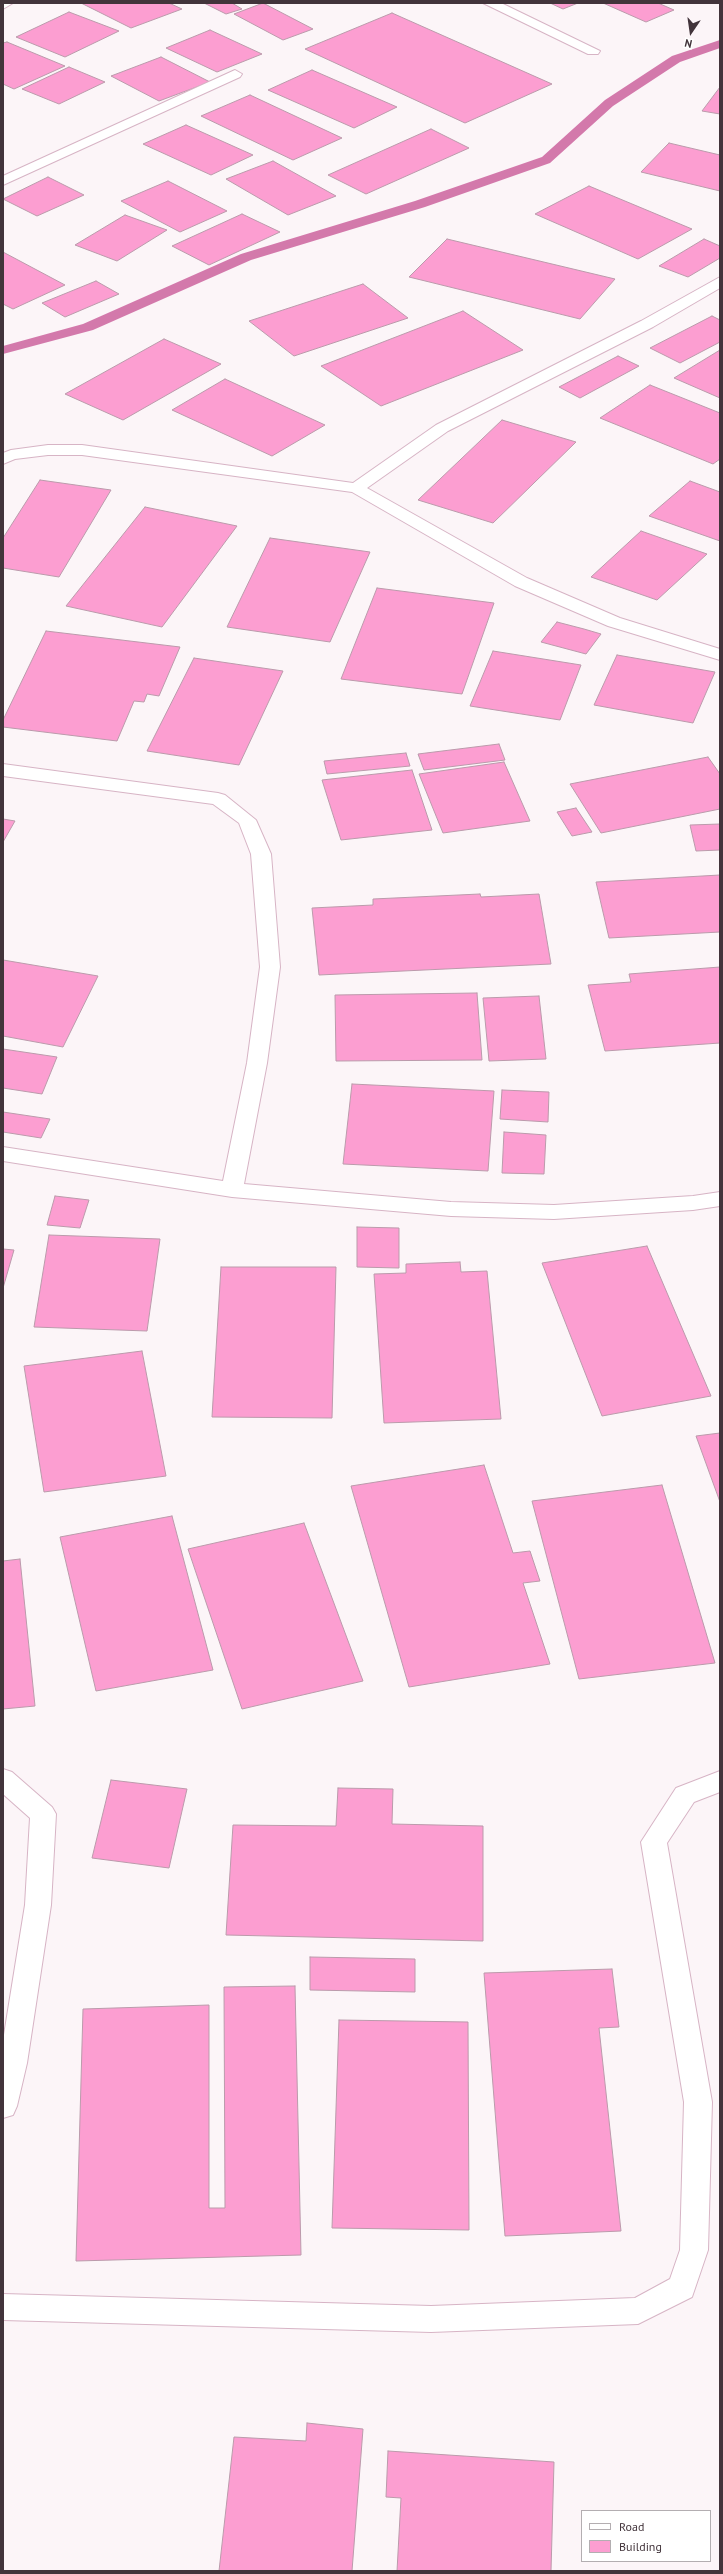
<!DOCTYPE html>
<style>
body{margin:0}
#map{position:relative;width:723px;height:2574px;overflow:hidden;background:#fcf5f8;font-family:"PT Sans",sans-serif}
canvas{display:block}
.frame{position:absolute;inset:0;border:4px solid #42343b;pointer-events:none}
.legend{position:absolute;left:581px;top:2510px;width:130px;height:52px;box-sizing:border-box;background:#fff;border:1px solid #b3aeb1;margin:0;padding:5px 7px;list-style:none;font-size:12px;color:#42343b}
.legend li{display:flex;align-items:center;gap:8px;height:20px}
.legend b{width:20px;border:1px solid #b3aeb1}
.north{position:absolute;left:671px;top:12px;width:40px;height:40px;-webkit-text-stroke:3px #fff;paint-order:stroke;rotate:193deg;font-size:11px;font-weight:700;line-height:16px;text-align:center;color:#42343b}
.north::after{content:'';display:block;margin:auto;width:14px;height:18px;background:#42343b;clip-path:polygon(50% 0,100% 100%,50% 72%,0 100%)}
</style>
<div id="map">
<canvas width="723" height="2574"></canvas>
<div class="frame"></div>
<ul class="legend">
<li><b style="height:5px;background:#fff"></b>Road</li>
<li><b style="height:11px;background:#fc9ed1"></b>Building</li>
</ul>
<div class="north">N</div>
</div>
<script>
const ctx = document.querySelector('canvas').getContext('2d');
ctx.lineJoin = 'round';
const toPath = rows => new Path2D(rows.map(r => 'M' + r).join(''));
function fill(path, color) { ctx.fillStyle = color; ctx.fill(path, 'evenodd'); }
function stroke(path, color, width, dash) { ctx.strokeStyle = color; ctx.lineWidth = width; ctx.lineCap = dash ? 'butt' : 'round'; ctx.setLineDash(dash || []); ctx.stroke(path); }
fill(toPath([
 [720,40,720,48,680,62,613,106,550,163,425,207,251,260,93,330,3,354,3,346,83,324,241,254,415,201,542,157,605,100,672,56,720,40]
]), '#d379ab');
const building = toPath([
 [81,3,169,3,182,9,131,28,81,3],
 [204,3,232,3,242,9,226,14,204,3],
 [263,3,313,29,283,40,234,14,263,3],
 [550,3,578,3,563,9,550,3],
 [603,3,658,3,674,10,646,22,603,3],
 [69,12,119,31,65,57,16,37,69,12],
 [392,13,552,84,465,123,305,49,392,13],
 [210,30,262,54,217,72,166,48,210,30],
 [7,42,65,66,14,89,3,84,3,43,7,42],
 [161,57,210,82,159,101,111,76,161,57],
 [69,67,105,82,59,104,22,89,69,67],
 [312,70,397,107,354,128,268,90,312,70],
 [720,87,720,114,702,111,720,87],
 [250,95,342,138,293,160,201,116,250,95],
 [186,125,253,155,211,175,143,144,186,125],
 [431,129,469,148,366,194,328,175,431,129],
 [669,143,720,155,720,191,641,172,669,143],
 [273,161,336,196,288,215,226,179,273,161],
 [48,177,84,195,37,216,3,199,48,177],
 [168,181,227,211,180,232,121,201,168,181],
 [589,186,692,229,638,259,535,214,589,186],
 [242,214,280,232,209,265,172,246,242,214],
 [125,215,167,230,117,261,75,245,125,215],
 [447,239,615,279,580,319,409,277,447,239],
 [704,239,720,246,720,258,688,277,659,266,704,239],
 [3,252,65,285,13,309,3,304,3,252],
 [96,281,119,294,65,317,42,303,96,281],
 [363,284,408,318,294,356,249,321,363,284],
 [463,311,523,350,381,406,321,366,463,311],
 [712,316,720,320,720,342,680,363,650,348,712,316],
 [164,339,221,364,123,420,65,394,164,339],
 [720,350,720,398,674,378,720,350],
 [618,356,639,366,580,398,559,387,618,356],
 [225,379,325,425,272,456,172,410,225,379],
 [650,385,720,413,720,459,713,464,600,418,650,385],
 [502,420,576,442,493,523,418,500,502,420],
 [40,480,111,490,59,577,3,568,3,538,40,480],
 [690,481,720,492,720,541,649,516,690,481],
 [145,507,237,526,162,627,66,606,145,507],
 [641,531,707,554,657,600,591,577,641,531],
 [270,538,370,552,330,642,227,627,270,538],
 [377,588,494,603,462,694,341,679,377,588],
 [557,622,584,629,601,634,586,654,541,642,557,622],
 [46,631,180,647,159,696,147,694,144,702,134,701,117,741,3,727,3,720,46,631],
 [493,651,581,665,560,720,470,706,493,651],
 [617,655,715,672,693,723,594,705,617,655],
 [194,658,283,671,239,765,147,751,194,658],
 [499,744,505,760,424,770,418,754,499,744],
 [406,753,410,766,327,774,324,761,406,753],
 [708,757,720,774,720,809,601,833,570,784,708,757],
 [504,762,530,821,443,833,419,774,504,762],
 [412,770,432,830,341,840,322,780,412,770],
 [576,808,592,832,572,836,557,812,576,808],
 [3,819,15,821,3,842,3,819],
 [720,824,720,850,696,851,690,825,720,824],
 [720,875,720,932,609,938,596,882,720,875],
 [480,894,481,897,539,894,551,964,319,975,312,908,373,905,373,899,480,894],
 [3,960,98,976,63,1047,3,1036,3,960],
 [720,967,720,1043,605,1051,588,985,631,982,629,974,720,967],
 [477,993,482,1060,336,1061,335,995,477,993],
 [539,996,546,1059,489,1061,483,998,539,996],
 [3,1049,57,1057,42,1094,3,1088,3,1049],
 [352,1084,494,1091,488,1171,343,1164,352,1084],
 [502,1090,549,1092,548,1122,500,1119,502,1090],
 [3,1112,50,1119,41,1138,3,1132,3,1112],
 [504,1132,546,1135,544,1174,502,1173,504,1132],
 [55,1196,89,1200,80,1228,47,1225,55,1196],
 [357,1227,399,1228,399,1268,357,1267,357,1227],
 [49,1235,160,1239,147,1331,34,1327,49,1235],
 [647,1246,711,1396,602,1416,542,1263,647,1246],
 [3,1249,14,1250,3,1288,3,1249],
 [460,1262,461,1272,487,1271,501,1419,384,1423,374,1274,406,1273,406,1264,460,1262],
 [221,1267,336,1267,332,1418,212,1417,221,1267],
 [142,1351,166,1476,44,1492,24,1366,142,1351],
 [720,1433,720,1502,696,1436,720,1433],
 [484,1465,513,1553,530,1551,540,1581,523,1583,550,1664,409,1687,351,1486,484,1465],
 [662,1485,715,1663,579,1679,532,1501,662,1485],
 [172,1516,213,1670,96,1691,60,1537,172,1516],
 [304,1523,363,1681,242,1709,188,1549,304,1523],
 [20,1559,35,1706,3,1709,3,1561,20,1559],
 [111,1780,187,1789,169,1868,92,1858,111,1780],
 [338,1788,393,1789,392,1824,483,1826,483,1941,226,1935,233,1825,336,1826,338,1788],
 [310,1957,415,1959,415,1992,310,1990,310,1957],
 [612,1969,619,2027,599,2028,621,2231,505,2236,484,1973,612,1969],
 [295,1986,301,2255,76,2261,83,2009,209,2005,209,2208,225,2208,224,1987,295,1986],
 [339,2020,468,2022,469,2230,332,2228,339,2020],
 [307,2423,363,2429,352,2571,219,2571,234,2437,306,2441,307,2423],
 [388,2451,554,2462,551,2571,397,2571,401,2498,386,2497,388,2451]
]);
fill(building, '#fc9ed1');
stroke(building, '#bb9aab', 1);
const lane = toPath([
 [483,3,501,3,600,51,598,54,588,54,483,3],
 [235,70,242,74,240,77,3,185,3,176,235,70]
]);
const street = toPath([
 [3,3,13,3,3,9,3,3],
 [720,277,720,288,653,327,448,431,367,488,527,578,620,618,720,649,720,660,608,626,515,586,352,492,82,455,48,455,15,459,3,464,3,453,11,450,48,445,82,445,353,483,436,425,641,321,720,277],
 [3,764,218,793,225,795,256,820,271,854,280,967,267,1063,244,1184,451,1202,554,1205,693,1196,720,1192,720,1206,693,1210,554,1219,451,1216,232,1197,3,1161,3,1147,223,1181,247,1063,260,967,251,854,239,823,213,804,3,776,3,764],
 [3,1769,12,1772,52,1807,56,1814,51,1905,27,2063,17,2106,13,2115,3,2118,3,2041,25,1905,30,1818,3,1794,3,1769],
 [720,1771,720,1792,694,1802,667,1843,712,2102,708,2250,692,2297,638,2324,431,2332,3,2320,3,2294,431,2306,635,2298,670,2279,680,2250,684,2102,641,1842,676,1788,720,1771]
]);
stroke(lane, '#d7b4c5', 2);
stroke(street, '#d7b4c5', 2);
fill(lane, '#fff');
fill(street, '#fff');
</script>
